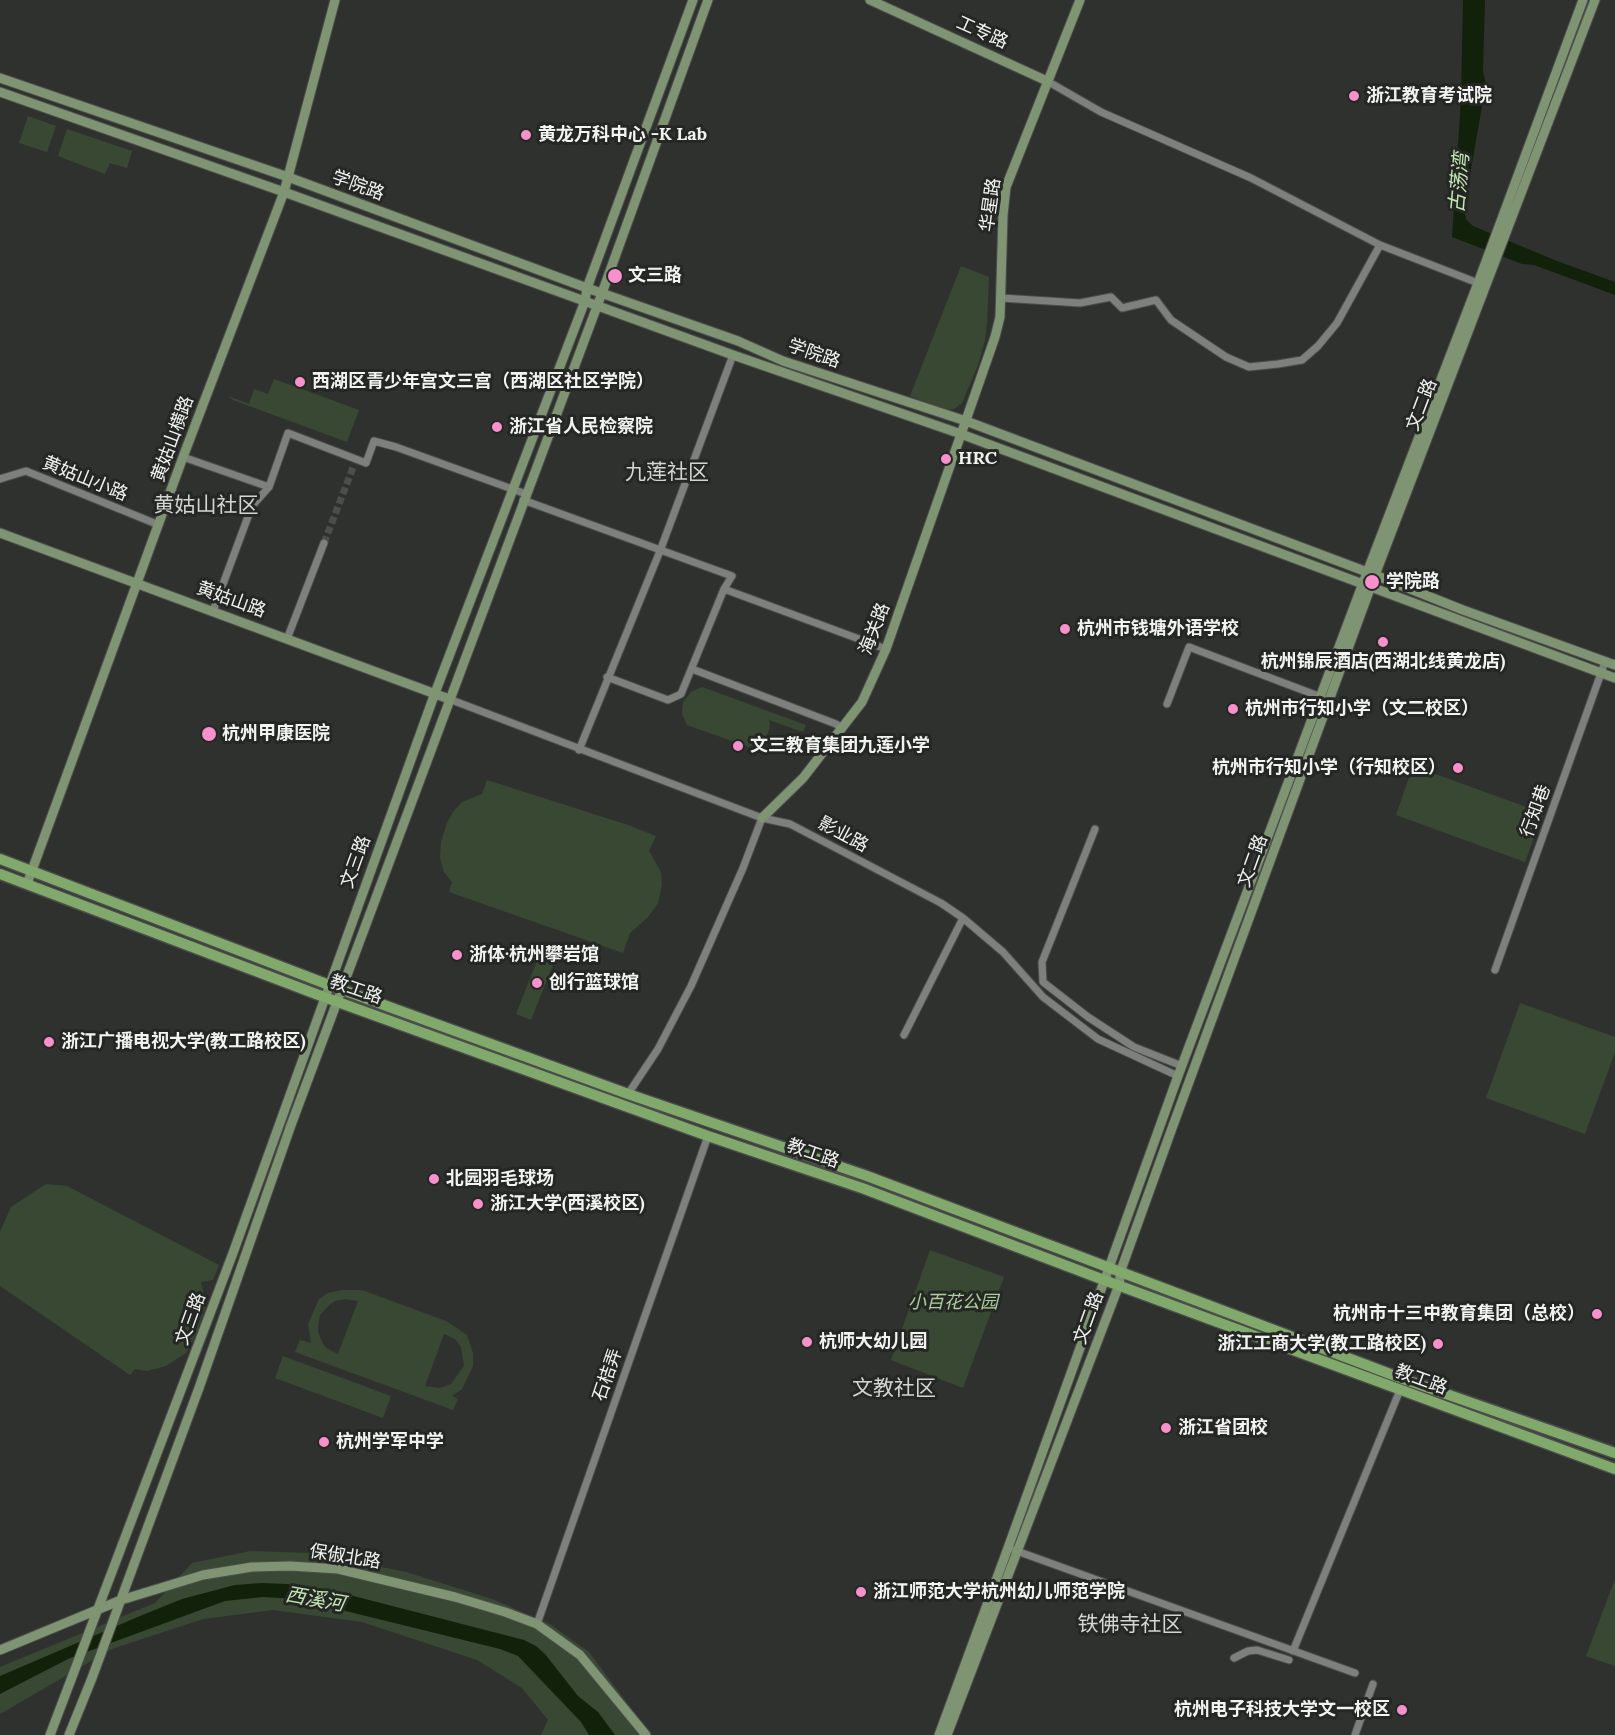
<!DOCTYPE html>
<meta charset="utf-8">
<style>
body{margin:0}
canvas{display:block;background:#2f312e}
</style>
<canvas width="1615" height="1735"></canvas>
<script>
const ctx = document.querySelector('canvas').getContext('2d');
ctx.lineJoin = 'round';
function fill(path, color) { ctx.fillStyle = color; ctx.fill(path, 'evenodd'); }
const toPath = rows => new Path2D(rows.map(r => 'M' + r).join(''));
function stroke(path, color, width, dash) { ctx.strokeStyle = color; ctx.lineWidth = width; ctx.lineCap = dash ? 'butt' : 'round'; ctx.setLineDash(dash || []); ctx.stroke(path); }
function label(font, color, halo, rows, align = 'center') {
  ctx.font = font + ' Lora,"Noto Sans SC",serif'; ctx.lineWidth = 6; ctx.setLineDash([]); ctx.textBaseline = 'middle'; ctx.strokeStyle = halo; ctx.fillStyle = color; for (const [text, x, y, turn = 0] of rows) {
    ctx.save(); ctx.translate(x, y); ctx.rotate((+turn || 0) * Math.PI / 180); ctx.textAlign = isNaN(turn) ? turn : align; if (halo) ctx.strokeText(text, 0, 0); ctx.fillText(text, 0, 0); ctx.restore();
  }
}
fill(toPath([
 [28,116,56,126,47,152,19,143],
 [67,129,132,151,127,168,110,163,105,174,58,156],
 [961,266,989,277,987,322,985,340,978,365,962,403,954,409,945,410,910,396],
 [274,379,359,410,347,442,233,400,228,396,249,404,254,389,268,394],
 [702,687,806,725,803,732,769,720,770,726,768,733,762,741,749,747,687,725,682,714,683,702,691,692],
 [1413,766,1543,813,1525,862,1396,815],
 [487,780,628,825,656,836,649,851,661,872,662,885,658,903,648,917,630,933,623,953,449,892,452,882,444,872,440,858,441,842,447,823,453,812,462,802,482,794],
 [543,946,558,952,531,1020,516,1014],
 [1520,1003,1615,1037,1615,1052,1585,1134,1486,1098],
 [46,1184,67,1186,219,1265,213,1280,201,1282,206,1305,197,1332,186,1353,166,1366,147,1371,135,1369,130,1375,0,1286,0,1232,11,1207],
 [930,1250,1004,1277,963,1388,891,1360],
 [342,1290,362,1290,446,1321,467,1335,473,1353,473,1366,462,1389,452,1396,458,1399,453,1410,295,1352,300,1340,311,1343,308,1324,319,1299,328,1293],
 [345,1299,358,1301,338,1354,326,1348,323,1344,318,1332,318,1325,320,1315,328,1306,335,1301],
 [444,1334,455,1339,461,1347,464,1366,451,1384,440,1388,425,1386],
 [283,1356,391,1396,383,1418,275,1378],
 [250,1551,311,1553,406,1572,492,1599,550,1624,589,1652,651,1735,541,1735,548,1720,522,1688,477,1660,362,1622,273,1610,203,1619,112,1649,0,1714,0,1667,155,1603,192,1563],
 [1615,1579,1615,1666,1586,1656]
]), '#394832');
fill(toPath([
 [1463,0,1485,0,1483,71,1486,84,1464,209,1466,219,1473,226,1557,261,1615,282,1615,295,1534,265,1522,264,1452,237,1461,98],
 [262,1583,287,1584,342,1593,524,1640,536,1646,545,1654,578,1696,598,1712,615,1735,589,1735,581,1722,518,1656,500,1649,297,1599,263,1597,225,1601,70,1658,0,1694,0,1676,140,1616,182,1599,216,1590,235,1585]
]), '#122109');
stroke(toPath([
 [324,543,354,465]
]), '#4c4e4b', 7, [7, 3.5]);
const street = toPath([
 [1047,81,1101,112,1251,178,1380,245,1478,283],
 [1001,298,1080,303,1111,297,1122,308,1156,300,1171,320,1226,357,1249,367,1278,364,1302,360,1318,346,1337,323,1380,245],
 [183,457,269,487],
 [0,479,26,471,159,525],
 [523,500,732,576,724,589,681,694,668,700,607,677],
 [724,589,886,649],
 [213,611,252,506,269,487,288,433,366,463,374,441,396,447,526,494],
 [287,639,324,543],
 [692,669,836,724,842,729],
 [449,699,762,818,790,824,941,903,963,918,1003,952,1043,997,1098,1039,1178,1076],
 [1167,704,1189,647,1321,697],
 [579,750,660,551,733,355],
 [1095,829,1042,962,1043,982,1088,1017,1134,1047,1182,1066],
 [1495,970,1605,662],
 [904,1035,963,918],
 [628,1094,658,1049,691,986,743,868,762,818],
 [1014,1550,1355,1673],
 [537,1624,708,1136],
 [1293,1651,1400,1390],
 [1234,1658,1248,1651,1257,1650,1289,1660],
 [1355,1735,1373,1684]
]);
const secondary = toPath([
 [870,0,1047,81],
 [0,78,288,177,587,288,738,341,783,361,966,421,1375,575,1463,610,1615,665],
 [0,92,284,192,733,355,961,434,1615,678],
 [0,533,449,699],
 [762,818,803,778,862,702,886,649,995,337,1000,317,1003,215,1006,187,1080,0],
 [27,884,183,457,284,192,335,0],
 [0,1650,121,1600,203,1575,252,1567,290,1566,338,1569,455,1597,505,1612,537,1624,580,1655,646,1735],
 [50,1735,233,1253,435,693,585,301,587,288,693,0],
 [69,1735,92,1678,199,1388,291,1125,602,293,708,0],
 [939,1735,1008,1548,1178,1076,1363,583,1478,283,1583,0],
 [947,1735,1119,1285,1121,1270,1171,1131,1375,575,1595,0]
]);
const primary = toPath([
 [0,859,329,985,628,1094,867,1176,1406,1380,1615,1453],
 [0,874,324,997,708,1136,862,1188,1104,1280,1615,1469]
]);
stroke(street, '#4c4d4b', 9);
stroke(secondary, '#4c4d4b', 11);
stroke(primary, '#4c4d4b', 13);
stroke(street, '#7d807c', 7);
stroke(secondary, '#7f9473', 9);
stroke(primary, '#81a96b', 10);
for (const [x, y, r, color] of [
 [1354,96,6,"#f890cc"],
 [526,135,6,"#f890cc"],
 [615,276,8,"#f890cc"],
 [300,382,6,"#f890cc"],
 [497,427,6,"#f890cc"],
 [946,459,6,"#f890cc"],
 [1372,582,8,"#f890cc"],
 [1065,629,6,"#f890cc"],
 [1383,642,6,"#f890cc"],
 [1233,709,6,"#f890cc"],
 [209,734,8,"#f890cc"],
 [738,746,6,"#f890cc"],
 [1458,768,6,"#f890cc"],
 [457,955,6,"#f890cc"],
 [537,983,6,"#f890cc"],
 [49,1042,6,"#f890cc"],
 [434,1179,6,"#f890cc"],
 [478,1204,6,"#f890cc"],
 [1597,1314,6,"#f890cc"],
 [807,1342,6,"#f890cc"],
 [1438,1344,6,"#f890cc"],
 [1166,1428,6,"#f890cc"],
 [324,1442,6,"#f890cc"],
 [861,1592,6,"#f890cc"],
 [1402,1710,6,"#f890cc"]
]) { const dot = new Path2D(); dot.arc(x, y, r, 0, 2 * Math.PI); ctx.fillStyle = color; ctx.fill(dot); stroke(dot, '#252724', 2); }
label('18px', '#f2f3f1', '#252724', [
 ["工专路",982,33,24],
 ["学院路",358,186,20],
 ["华星路",991,205,-82],
 ["学院路",814,354,19],
 ["文二路",1422,405,-69],
 ["黄姑山横路",173,439,-70],
 ["黄姑山小路",85,479,22],
 ["黄姑山路",231,600,20],
 ["海关路",875,629,-69],
 ["行知巷",1536,811,-70],
 ["影业路",843,835,28],
 ["文二路",1253,861,-70],
 ["文三路",356,862,-70],
 ["教工路",356,990,19],
 ["教工路",813,1154,19],
 ["文二路",1089,1318,-70],
 ["文三路",191,1319,-70],
 ["石桔弄",608,1375,-71],
 ["教工路",1421,1380,20],
 ["保俶北路",345,1557,9]
]);
label('bold 18px', '#f2f3f1', '#252724', [
 ["浙江教育考试院",1366,96],
 ["黄龙万科中心 -K Lab",538,135],
 ["文三路",628,276],
 ["西湖区青少年宫文三宫（西湖区社区学院）",312,382],
 ["浙江省人民检察院",509,427],
 ["HRC",958,459],
 ["学院路",1386,582],
 ["杭州市钱塘外语学校",1077,629],
 ["杭州锦辰酒店(西湖北线黄龙店)",1383,662,"center"],
 ["杭州市行知小学（文二校区）",1245,709],
 ["杭州甲康医院",222,734],
 ["文三教育集团九莲小学",750,746],
 ["杭州市行知小学（行知校区）",1446,768,"right"],
 ["浙体·杭州攀岩馆",469,955],
 ["创行篮球馆",549,983],
 ["浙江广播电视大学(教工路校区)",61,1042],
 ["北园羽毛球场",446,1179],
 ["浙江大学(西溪校区)",490,1204],
 ["杭州市十三中教育集团（总校）",1585,1314,"right"],
 ["杭师大幼儿园",819,1342],
 ["浙江工商大学(教工路校区)",1426,1344,"right"],
 ["浙江省团校",1178,1428],
 ["杭州学军中学",336,1442],
 ["浙江师范大学杭州幼儿师范学院",873,1592],
 ["杭州电子科技大学文一校区",1390,1710,"right"]
], 'left');
label('italic 18px', '#adcf9d', '#252724', [
 ["小百花公园",953,1303]
]);
label('italic 20px', '#c2e5b2', '#252724', [
 ["古荡湾",1460,183,-85],
 ["西溪河",315,1600,10]
]);
label('21px', '#d2d5d1', '#252724', [
 ["九莲社区",667,473],
 ["黄姑山社区",206,506],
 ["文教社区",894,1389],
 ["铁佛寺社区",1130,1625]
]);
</script>
